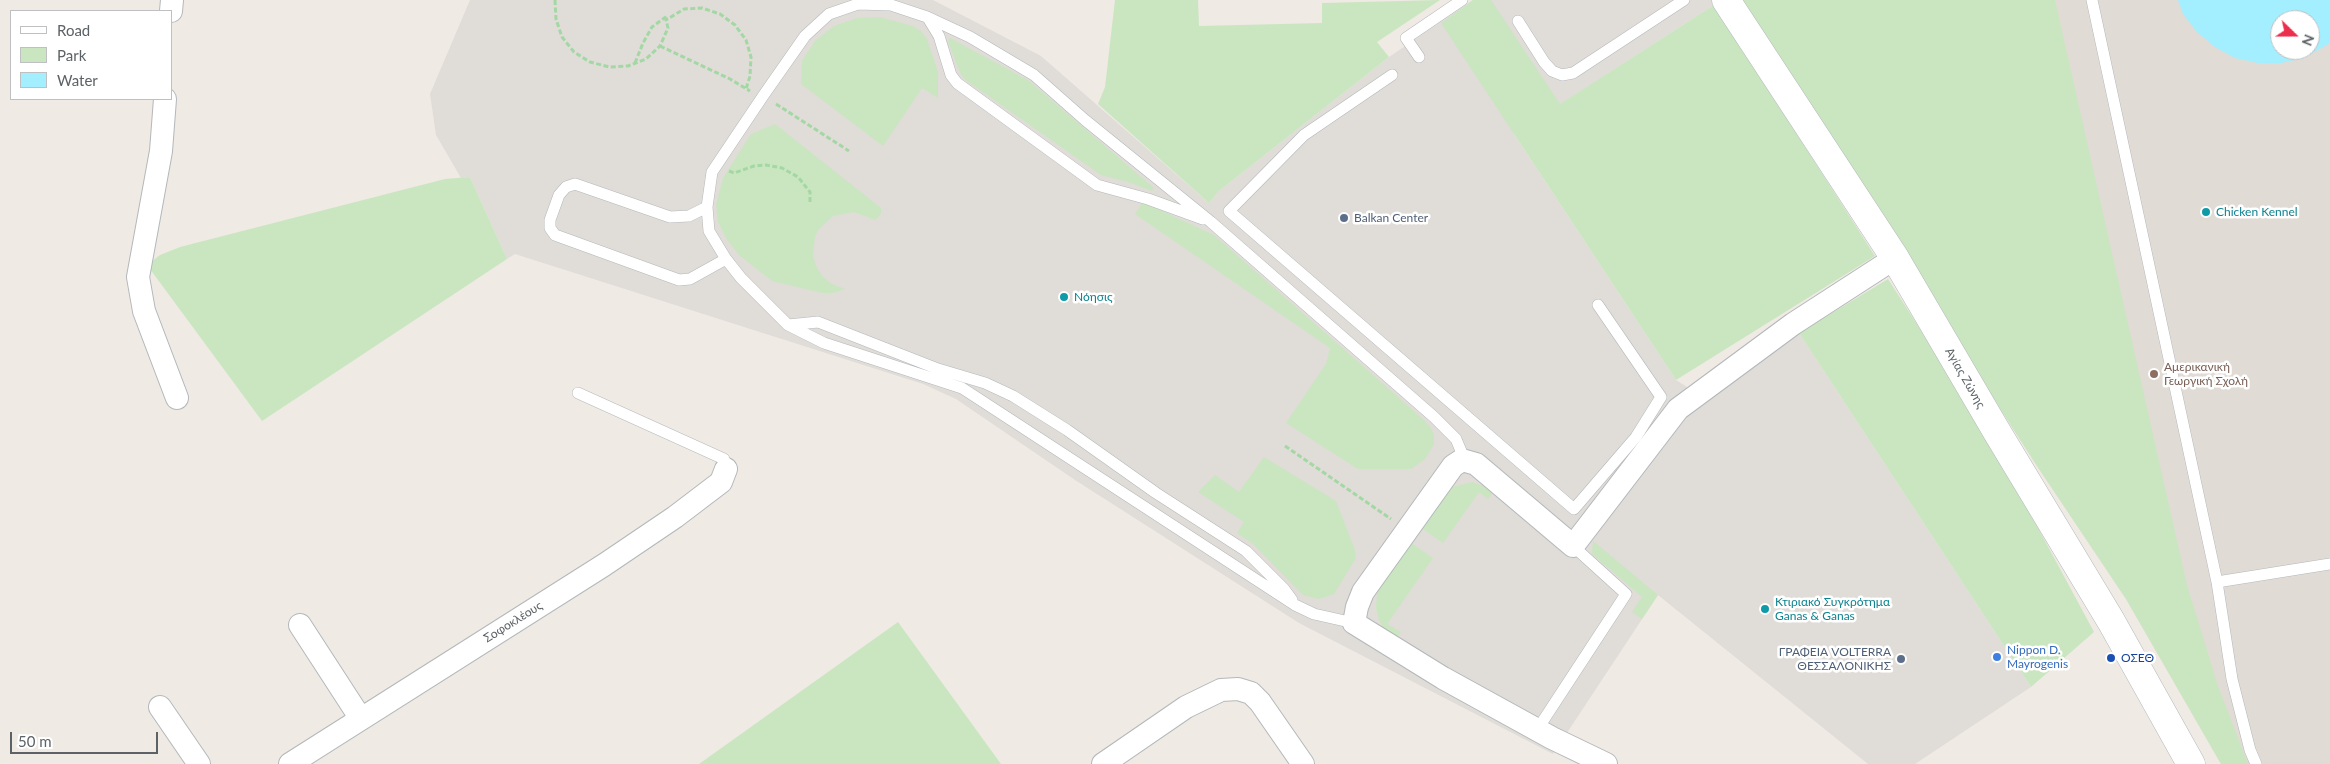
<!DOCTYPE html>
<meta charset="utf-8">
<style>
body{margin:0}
#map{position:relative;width:2330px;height:764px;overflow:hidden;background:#efeae4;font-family:Lato,sans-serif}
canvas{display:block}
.legend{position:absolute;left:10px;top:10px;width:162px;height:90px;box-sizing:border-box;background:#fff;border:1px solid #bec0c1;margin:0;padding:6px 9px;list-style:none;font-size:15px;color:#5c6265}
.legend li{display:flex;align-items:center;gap:10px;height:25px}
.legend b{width:25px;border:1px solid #bec0c1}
.north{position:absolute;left:2270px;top:10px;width:50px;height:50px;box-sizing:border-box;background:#fff;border:1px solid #bec0c1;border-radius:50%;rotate:112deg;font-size:14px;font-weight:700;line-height:20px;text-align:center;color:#5c6265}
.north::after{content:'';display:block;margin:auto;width:18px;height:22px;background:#eb2e4e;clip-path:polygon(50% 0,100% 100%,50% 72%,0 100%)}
.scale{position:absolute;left:10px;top:732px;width:148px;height:22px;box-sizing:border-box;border:2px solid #5c6265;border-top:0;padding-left:6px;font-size:15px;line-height:18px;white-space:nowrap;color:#5c6265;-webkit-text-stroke:4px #fff;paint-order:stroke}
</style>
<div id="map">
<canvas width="2330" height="764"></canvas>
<ul class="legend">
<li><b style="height:6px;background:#fff"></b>Road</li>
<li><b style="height:14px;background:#cae6c0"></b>Park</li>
<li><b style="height:14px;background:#a3eeff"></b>Water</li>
</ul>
<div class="north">N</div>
<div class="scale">50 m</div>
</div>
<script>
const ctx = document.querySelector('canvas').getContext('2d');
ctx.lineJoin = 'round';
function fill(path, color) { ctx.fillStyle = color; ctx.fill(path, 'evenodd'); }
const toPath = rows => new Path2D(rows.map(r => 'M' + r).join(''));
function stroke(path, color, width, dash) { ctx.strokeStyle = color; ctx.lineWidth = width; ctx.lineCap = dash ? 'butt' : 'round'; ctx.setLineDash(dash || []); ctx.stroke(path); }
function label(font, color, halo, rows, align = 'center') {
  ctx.font = font + ' Lato,sans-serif'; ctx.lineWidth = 5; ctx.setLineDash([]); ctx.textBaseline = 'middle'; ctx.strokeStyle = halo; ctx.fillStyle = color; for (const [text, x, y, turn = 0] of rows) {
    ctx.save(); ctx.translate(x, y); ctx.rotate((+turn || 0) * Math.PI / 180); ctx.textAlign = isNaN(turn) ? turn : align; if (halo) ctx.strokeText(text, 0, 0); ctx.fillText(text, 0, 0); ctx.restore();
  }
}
fill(toPath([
 [470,0,933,0,1041,56,1209,203,1219,191,1389,57,1473,0,1711,0,1714,5,1514,134,1676,380,1695,392,1799,333,2031,687,1915,764,1868,764,1658,595,1553,754,1299,623,1075,480,956,399,923,384,515,254,507,259,470,177,461,178,436,135,430,94]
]), '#e0dcd8');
fill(toPath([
 [1741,0,2330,0,2330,764,2221,764,2126,599,2035,463],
 [2280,20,2310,20,2310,50,2280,50]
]), '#e1dbd5');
fill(toPath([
 [1115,0,1198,0,1199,26,1322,23,1322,3,1440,0,1377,42,1389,57,1219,191,1209,203,1098,104,1105,87],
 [1473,0,1491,0,1560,104,1714,5,1875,256,1676,380,1441,23],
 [1741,0,2055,0,2187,585,2218,686,2248,764,2221,764,2126,599,2035,463,1785,75],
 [880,17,913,26,921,31,927,39,938,72,938,98,922,88,883,146,801,84,802,61,815,41,834,26,857,18],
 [950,38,1028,80,1154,188,1152,191,1128,182,1101,175,967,81,961,75,957,65,948,41],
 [775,124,881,208,881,214,875,220,854,212,833,216,818,230,815,237,813,256,817,268,823,277,832,284,845,289,832,293,822,293,772,281,739,255,726,238,718,222,716,205,723,178,751,134],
 [470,177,507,259,262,421,147,265,160,255,180,247,445,179],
 [1143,202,1214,235,1424,420,1431,428,1434,435,1434,444,1425,459,1411,469,1358,469,1286,423,1326,364,1330,348,1135,214],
 [1888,279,1988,435,2094,632,2031,687,1799,333],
 [1264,457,1336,501,1355,550,1356,558,1334,594,1319,599,1303,595,1253,544,1237,533,1244,522,1198,492,1215,475,1239,492],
 [1472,482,1495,490,1488,499,1479,492,1443,543,1419,526,1449,488],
 [1408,541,1433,558,1387,624,1401,632,1396,639,1384,629,1379,620,1376,608,1377,594,1383,579],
 [1593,541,1658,595,1642,619,1632,612,1642,597,1592,554],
 [898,622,1001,764,699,764]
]), '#cae6c0');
fill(toPath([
 [2178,0,2330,0,2330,43,2304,58,2281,63,2258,63,2235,58,2215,47,2197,32,2183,14],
 [2280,20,2310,20,2310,50,2280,50]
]), '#a3eeff');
const service = toPath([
 [2092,0,2217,582,2232,679,2250,750,2256,764],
 [928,18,939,36,951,75,957,83,1097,185,1148,199,1203,219],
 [1518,21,1544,62,1552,71,1562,75,1573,73,1684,0],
 [1419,57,1406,38,1462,0],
 [1392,75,1304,135,1229,211,1574,509,1636,437,1661,397,1598,305],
 [707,207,689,216,670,217,575,184,566,187,559,195,550,220,550,228,555,235,679,280,690,279,726,259],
 [788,325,818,322,938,369,985,383,1013,396,1067,430,1156,493,1246,551,1284,589,1292,600],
 [578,393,724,459,726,469],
 [2217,582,2330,564],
 [1354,623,1314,614,1295,605,962,388,824,343,788,325,741,278,726,259,709,231,707,207,712,172,763,96,805,36,829,14,858,4,891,5,927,17,970,37,1034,75,1085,120,1211,222,1434,417,1456,439,1461,451,1462,460],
 [1537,730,1626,594,1573,546]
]);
const minor = toPath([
 [171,11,172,0],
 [165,99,161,151,138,277,144,311,177,398],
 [300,625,361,719],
 [160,707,199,764],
 [290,764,604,565,675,517,721,482,726,469],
 [1103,764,1186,707,1221,690,1238,689,1251,693,1260,702,1303,764],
 [1606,764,1552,738,1443,678,1354,623,1357,607,1363,592,1453,466,1462,460,1476,464,1573,546,1678,409,1793,324,1895,258]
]);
const tertiary = toPath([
 [1726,0,1895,258,1997,432,2111,621,2191,764]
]);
stroke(service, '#b4b8bb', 12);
stroke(minor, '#b4b8bb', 24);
stroke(tertiary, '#b4b8bb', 29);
stroke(toPath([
 [555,0,556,19,562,37,574,52,590,62,609,67,628,66,646,59,660,46,668,28,666,20],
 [660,46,730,79,750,91],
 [635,63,643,43,652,27,667,16,666,20,684,9,702,8,720,14,735,25,746,40,751,57,750,76,746,89],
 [776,104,849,151],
 [729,171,734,173,754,166,766,165,782,168,798,177,810,192,810,202],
 [1285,446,1391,519]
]), '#a3d8a4', 3, [5, 2.5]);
stroke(service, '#fff', 11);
stroke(minor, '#fff', 22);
stroke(tertiary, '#fff', 28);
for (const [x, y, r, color] of [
 [2206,212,5,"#0f9aa8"],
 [1344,218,5,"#5c6f8a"],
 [1064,297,5,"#0f9aa8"],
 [2154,374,5,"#8d6e63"],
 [1765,609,5,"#0f9aa8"],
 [1997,657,5,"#3f7fe0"],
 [2111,658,5,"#1a4fb4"],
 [1901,659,5,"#5c6f8a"]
]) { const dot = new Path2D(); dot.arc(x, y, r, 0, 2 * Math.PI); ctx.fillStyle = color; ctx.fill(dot); stroke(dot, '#fff', 2); }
label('12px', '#0d838f', '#fff', [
 ["Chicken Kennel",2216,212],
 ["Νόησις",1074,297],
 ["Κτιριακό Συγκρότημα",1775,602],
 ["Ganas & Ganas",1775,616]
], 'left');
label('12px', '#4e5e75', '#fff', [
 ["Balkan Center",1354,218],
 ["ΓΡΑΦΕΙΑ VOLTERRA",1891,652,"right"],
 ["ΘΕΣΣΑΛΟΝΙΚΗΣ",1891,666,"right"]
], 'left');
label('12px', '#785e54', '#fff', [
 ["Αμερικανική",2164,367],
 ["Γεωργική Σχολή",2164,381]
], 'left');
label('12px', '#5c6265', '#fff', [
 ["Αγίας Ζώνης",1965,378,60],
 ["Σοφοκλέους",513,622,-32]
]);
label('12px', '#366cbe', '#fff', [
 ["Nippon D.",2007,650],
 ["Mayrogenis",2007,664]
], 'left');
label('12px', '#164399', '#fff', [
 ["ΟΣΕΘ",2121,658]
], 'left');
</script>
